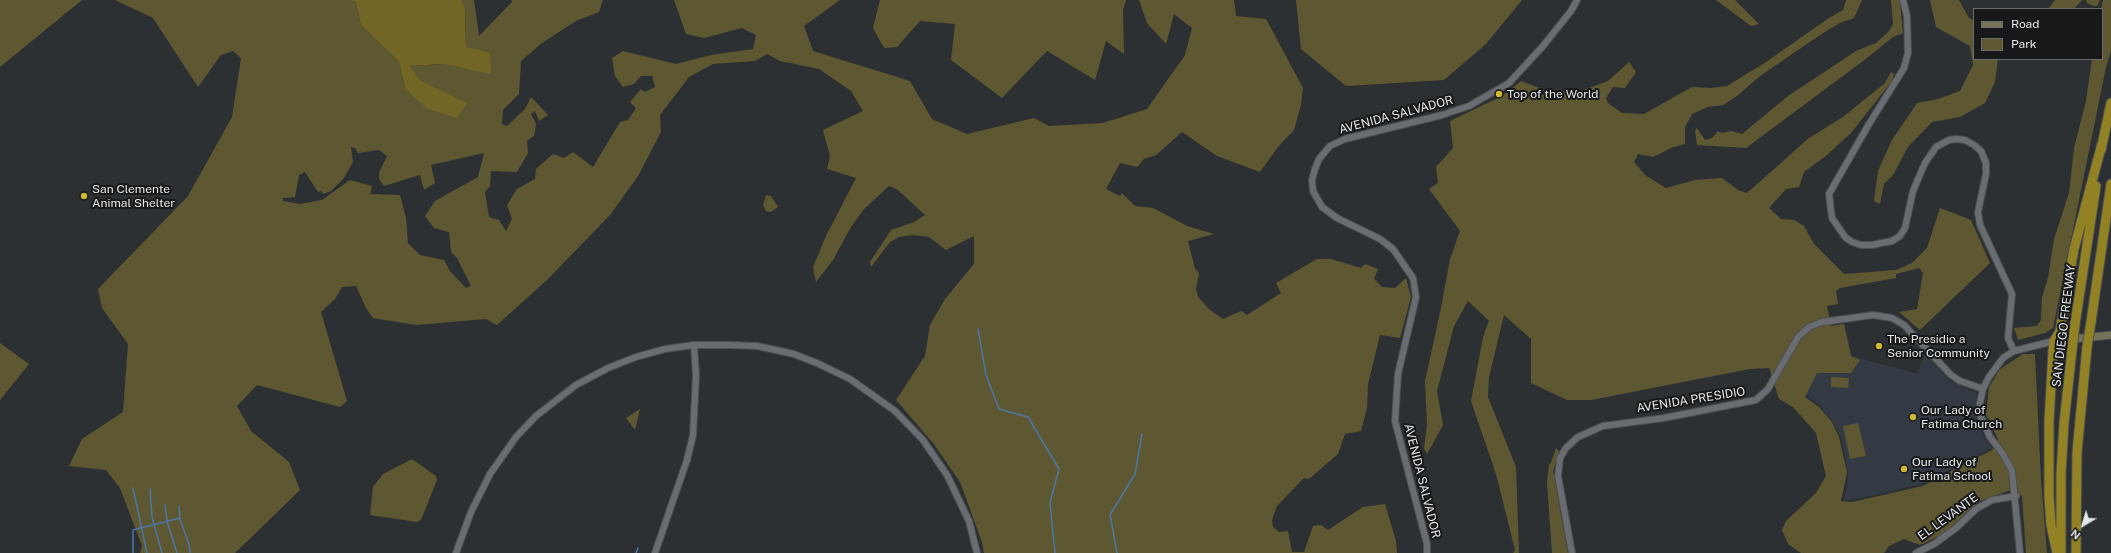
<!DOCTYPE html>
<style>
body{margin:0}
#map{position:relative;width:2111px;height:553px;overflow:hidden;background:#2d3033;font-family:"Public Sans",sans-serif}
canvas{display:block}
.legend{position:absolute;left:1973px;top:8px;width:130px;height:52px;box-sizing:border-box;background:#161819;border:1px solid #696b6c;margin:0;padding:5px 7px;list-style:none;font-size:12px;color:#e5e7e9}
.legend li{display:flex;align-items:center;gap:8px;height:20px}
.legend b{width:20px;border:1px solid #696b6c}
.north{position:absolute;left:2063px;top:505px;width:40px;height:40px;-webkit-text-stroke:3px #161819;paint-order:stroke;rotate:218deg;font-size:11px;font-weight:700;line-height:16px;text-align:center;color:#e5e7e9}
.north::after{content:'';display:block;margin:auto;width:14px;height:18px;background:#e5e7e9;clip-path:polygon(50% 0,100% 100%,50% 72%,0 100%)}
</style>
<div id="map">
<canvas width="2111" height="553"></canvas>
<ul class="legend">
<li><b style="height:5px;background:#75735a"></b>Road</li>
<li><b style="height:11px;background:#5e5832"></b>Park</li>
</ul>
<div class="north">N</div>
</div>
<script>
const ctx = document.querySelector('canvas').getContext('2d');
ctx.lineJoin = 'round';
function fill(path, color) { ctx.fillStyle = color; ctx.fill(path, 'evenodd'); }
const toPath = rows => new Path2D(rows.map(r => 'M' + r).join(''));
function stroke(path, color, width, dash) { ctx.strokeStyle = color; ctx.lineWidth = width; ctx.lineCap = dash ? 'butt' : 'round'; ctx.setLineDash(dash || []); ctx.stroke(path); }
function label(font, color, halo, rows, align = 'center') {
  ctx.font = font + ' "Public Sans",sans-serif'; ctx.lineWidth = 4; ctx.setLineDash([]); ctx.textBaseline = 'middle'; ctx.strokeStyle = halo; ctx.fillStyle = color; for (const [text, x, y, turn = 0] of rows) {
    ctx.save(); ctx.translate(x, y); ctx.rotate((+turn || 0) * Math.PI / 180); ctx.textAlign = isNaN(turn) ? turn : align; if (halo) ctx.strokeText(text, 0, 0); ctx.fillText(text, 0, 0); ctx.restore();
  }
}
fill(toPath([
 [1844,324,1852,356,1918,374,1925,353,1949,380,1962,387,1976,393,1978,421,1982,434,1992,448,1923,484,1851,500,1843,500,1847,489,1848,472,1841,437,1832,421,1819,405,1798,389,1817,328]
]), '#333a43');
fill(toPath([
 [0,0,82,0,0,67],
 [115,0,350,0,356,3,361,25,399,62,405,89,466,103,420,80,410,66,443,64,491,73,466,47,465,9,462,0,474,0,479,36,512,2,511,0,603,0,599,12,576,21,542,43,521,61,519,94,503,110,502,124,507,126,525,109,531,97,548,115,539,121,535,111,531,114,536,124,534,136,527,141,528,153,517,172,491,171,490,186,485,192,489,217,499,220,506,231,512,219,507,205,517,189,535,179,536,169,553,154,564,158,573,152,593,167,620,122,628,120,636,108,630,102,641,89,645,92,655,87,652,76,641,76,634,84,623,87,615,76,612,58,623,51,676,64,711,55,753,49,756,35,742,28,704,38,686,34,674,0,840,0,804,26,813,51,910,81,932,119,967,134,1034,118,1049,126,1103,123,1147,109,1185,55,1192,28,1174,14,1166,44,1147,23,1139,0,1234,0,1236,16,1266,19,1303,88,1301,105,1294,130,1278,147,1260,172,1217,156,1182,132,1156,155,1144,159,1137,167,1120,163,1106,189,1120,196,1122,193,1135,206,1153,208,1187,226,1214,234,1188,241,1195,269,1199,273,1196,289,1198,297,1210,310,1223,319,1241,311,1247,315,1281,293,1276,283,1317,259,1331,259,1361,268,1365,264,1378,269,1374,279,1382,287,1395,288,1406,278,1411,297,1400,338,1380,335,1368,384,1367,408,1361,431,1345,434,1338,454,1309,479,1304,478,1277,506,1272,520,1273,527,1279,532,1288,531,1292,552,1304,552,1313,526,1321,525,1328,530,1363,507,1385,504,1396,541,1397,553,984,553,982,542,960,482,933,443,896,400,925,356,930,325,945,299,974,264,974,236,946,250,929,237,912,235,899,237,890,242,871,267,870,262,891,230,914,222,925,215,898,190,889,186,864,209,851,227,833,260,816,282,813,267,826,236,856,178,827,169,830,156,823,130,863,111,851,91,819,69,780,61,767,54,755,61,713,64,689,77,660,115,661,132,638,176,610,215,548,279,497,325,486,319,416,325,373,318,366,308,356,286,342,287,335,299,321,312,347,401,340,407,257,385,237,406,251,431,289,462,300,490,235,553,140,553,142,546,120,488,106,470,69,466,82,439,123,412,128,344,102,308,98,289,188,196,232,117,241,58,233,51,221,55,198,87,153,18],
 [351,147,355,148,358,153,379,150,387,156,379,173,379,179,384,186,420,175,424,190,435,183,431,165,484,153,478,177,435,201,425,216,434,228,449,232,451,252,457,258,471,286,466,288,450,271,444,260,420,255,408,243,406,218,400,195,370,194,372,186,350,180,322,200,300,204,283,201,283,198,295,197,299,175,305,172,318,192,321,191,323,194,331,191,344,178,353,162],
 [880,0,1126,0,1123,10,1124,54,1106,41,1095,80,1047,51,1002,98,951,60,955,24,920,21,897,47,884,48,873,28],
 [1296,0,1522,0,1486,44,1444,80,1346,86,1301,49],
 [1716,0,1735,0,1759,24,1751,26],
 [1846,0,1862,0,1854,18,1840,23,1823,33,1760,76,1737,96,1723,105,1708,107,1692,114,1685,127,1685,144,1671,148,1653,157,1638,154,1634,162,1645,175,1666,188,1695,180,1722,178,1738,190,1747,193,1809,138,1843,117,1885,83,1891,72,1894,74,1892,81,1851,133,1827,155,1804,172,1799,187,1786,189,1769,208,1781,219,1794,220,1804,226,1814,244,1844,274,1896,270,1912,263,1927,248,1940,208,1971,220,1990,263,1920,330,1899,312,1917,309,1923,273,1919,268,1896,274,1896,278,1840,288,1836,291,1838,304,1827,306,1831,326,1844,324,1851,356,1860,360,1851,373,1817,373,1805,397,1819,407,1832,422,1839,437,1847,472,1841,501,1852,502,1923,486,1992,450,1998,439,1986,415,1989,387,2000,369,2023,354,2035,354,2041,480,2047,553,2026,553,2022,496,2011,490,1980,501,1943,534,1920,545,1904,539,1889,546,1884,553,1801,553,1788,544,1782,530,1786,521,1816,493,1826,476,1816,433,1793,407,1779,399,1769,368,1750,369,1591,400,1567,400,1531,383,1531,339,1504,315,1489,377,1488,397,1516,467,1519,553,1513,553,1515,550,1496,474,1471,401,1483,337,1489,321,1468,301,1454,326,1437,391,1443,425,1427,454,1424,449,1427,424,1425,381,1441,308,1450,259,1460,231,1429,189,1438,183,1436,167,1453,148,1450,121,1502,96,1521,81,1547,91,1581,91,1608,81,1629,62,1636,72,1625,88,1613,87,1606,98,1608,103,1622,113,1644,114,1692,87,1711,88,1727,86,1766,62,1829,18,1843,10],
 [1891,0,1899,0,1900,3,1903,33,1893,37,1863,61,1746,148,1697,145,1695,131,1697,128,1705,140,1712,138,1718,131,1721,133,1731,131,1742,134,1788,96,1856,51,1876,43,1889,31,1893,24],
 [1930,0,1959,0,1969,18,1974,21,1974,59,1998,59,1995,82,1985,103,1960,117,1932,122,1908,147,1893,175,1884,184,1880,204,1874,201,1878,171,1892,140,1917,103,1938,99,1960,91,1973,65,1970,46,1936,27],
 [2055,0,2082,0,2074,9,2048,9],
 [2086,0,2100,0,2097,6,2094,6,2087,3],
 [2103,0,2111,0,2111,51,2106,67,2053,328,2045,333,2018,340,2014,328,2037,326,2041,320,2042,297,2048,278,2054,239,2069,193,2074,148,2086,101,2092,59,2102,59,2101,9],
 [766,195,771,196,778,207,771,212,766,211,763,205],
 [0,343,29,364,0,400],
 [1831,377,1849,378,1848,388,1831,387],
 [640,409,635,430,626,418],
 [1858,423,1866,456,1850,459,1843,426],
 [1556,448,1559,451,1553,471,1568,553,1552,553,1547,483,1549,464,1551,463],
 [412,459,436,476,437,480,421,520,417,522,370,515,373,487,383,474]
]), '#5e5832');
fill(toPath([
 [350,0,462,0,465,9,466,47,490,53,491,74,443,64,410,66,420,80,467,103,457,118,428,109,405,89,399,62,361,25,356,3]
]), '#726626');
stroke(toPath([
 [978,329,986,375,999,409,1028,417,1059,469,1050,503,1055,553],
 [133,488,147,553],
 [150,489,152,517,162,553],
 [165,505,167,521,177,553],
 [180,519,189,544,190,553],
 [133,553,133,530,180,518,179,506],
 [636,553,638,548],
 [1117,553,1110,515,1135,474,1142,434]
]), '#4c77a4', 1.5);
const tertiary = toPath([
 [1903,0,1907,16,1908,53,1904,68,1869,124,1829,194,1832,218,1845,237,1852,242,1861,245,1872,245,1892,241,1900,236,1905,228,1913,191,1925,163,1936,147,1949,140,1956,139,1965,140,1974,145,1981,151,1986,163,1986,174,1978,212,1980,225,2012,294,2008,338,2014,351],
 [456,553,471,512,490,474,516,437,536,416,576,385,608,368,636,357,665,349,694,345,730,345,757,346,794,354,819,364,850,379,895,411,923,440,947,475,969,521,977,553],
 [655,553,687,460,693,435,696,376,694,345],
 [1427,553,1427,544,1395,421,1398,374,1416,297,1413,278,1393,249,1380,239,1337,218,1322,207,1313,191,1312,180,1315,169,1319,159,1330,146,1345,139,1442,115,1469,106,1509,83,1543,46,1571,11,1577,0],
 [1572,553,1558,476,1560,458,1566,448,1578,437,1603,426,1664,418,1756,400,1768,389,1798,337,1809,327,1822,322,1873,315,1892,318,1904,325,1951,375,1960,381,1983,389],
 [1916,553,1934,544,1956,528,1976,509,1992,500,2016,496],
 [2020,553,2012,471,2003,454,1990,437,1981,417,1980,403,1983,389,1989,377,2003,358,2014,351,2054,341]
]);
const secondary = toPath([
 [2054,341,2111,335]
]);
const motorway = toPath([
 [2101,150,2111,103],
 [2091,322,2111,184],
 [2075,324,2096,186],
 [2057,553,2051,525,2049,497,2049,421,2053,350,2054,341,2060,331,2074,249,2102,144],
 [2061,553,2061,474,2064,423,2072,350],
 [2076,553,2077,452,2087,347]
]);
stroke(tertiary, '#4b4e51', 8);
stroke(secondary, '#4b4e51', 9);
stroke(motorway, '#4b4e51', 11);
stroke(tertiary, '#696d71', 6);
stroke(secondary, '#75735a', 7);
stroke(motorway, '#928223', 9);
const motorwayBridge = toPath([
 [2087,347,2091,322],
 [2072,350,2075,324]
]);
stroke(motorwayBridge, '#4b4e51', 11, []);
stroke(motorwayBridge, '#928223', 9);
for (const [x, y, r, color] of [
 [1499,94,4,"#ceb837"],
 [84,196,4,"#ceb837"],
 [1879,346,4,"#ceb837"],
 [1913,417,4,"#ceb837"],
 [1904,469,4,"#ceb837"]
]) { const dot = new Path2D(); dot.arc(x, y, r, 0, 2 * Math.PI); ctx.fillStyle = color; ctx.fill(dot); stroke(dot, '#161819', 1.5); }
label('12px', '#e5e7e9', '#161819', [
 ["Top of the World",1507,94],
 ["San Clemente",92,189],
 ["Animal Shelter",92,203],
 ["The Presidio a",1887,339],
 ["Senior Community",1887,353],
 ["Our Lady of",1921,410],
 ["Fatima Church",1921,424],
 ["Our Lady of",1912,462],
 ["Fatima School",1912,476]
], 'left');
label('12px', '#e5e7e9', '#161819', [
 ["AVENIDA SALVADOR",1396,115,-15],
 ["SAN DIEGO FREEWAY",2064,326,-83],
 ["AVENIDA PRESIDIO",1691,400,-9],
 ["AVENIDA SALVADOR",1422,481,76],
 ["EL LEVANTE",1948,517,-36]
]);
</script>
